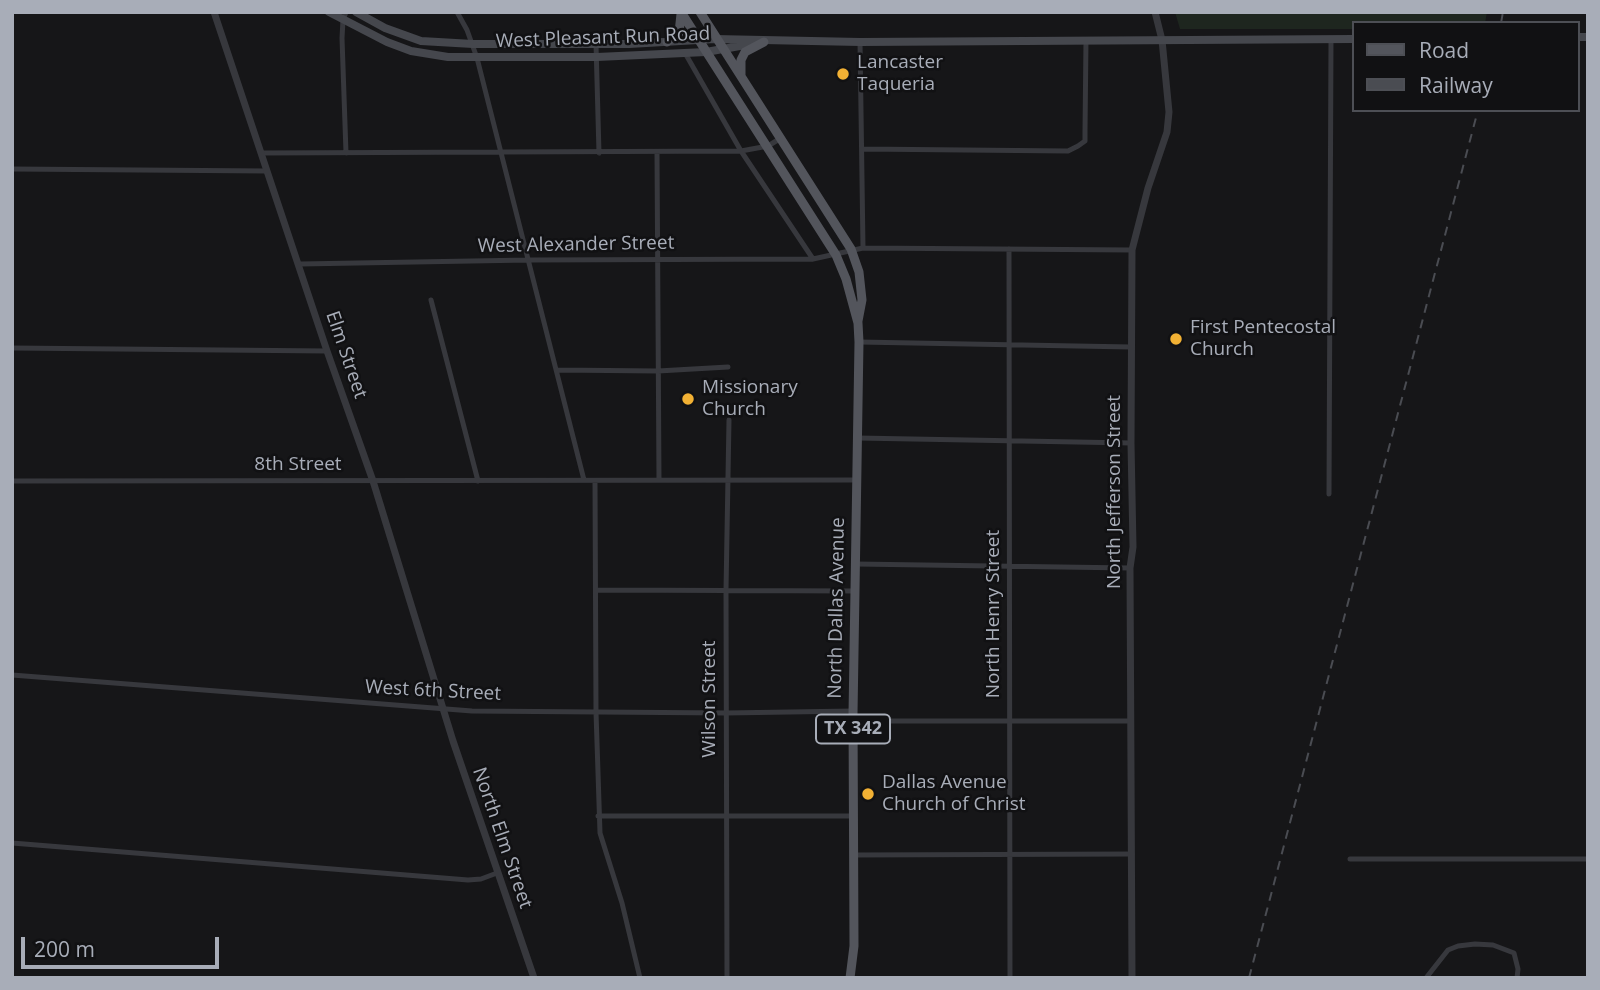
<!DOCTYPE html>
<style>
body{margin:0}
#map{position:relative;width:1600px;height:990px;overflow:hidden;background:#161618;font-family:"Open Sans",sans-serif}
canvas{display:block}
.frame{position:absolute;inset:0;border:14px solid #a8adb8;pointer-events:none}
.legend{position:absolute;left:1352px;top:21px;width:228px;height:91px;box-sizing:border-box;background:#111113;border:2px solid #4d4f55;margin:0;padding:9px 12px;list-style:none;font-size:21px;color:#a8adb8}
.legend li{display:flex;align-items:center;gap:14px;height:35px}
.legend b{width:35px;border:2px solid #4d4f55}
.scale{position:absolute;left:21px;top:937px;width:198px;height:32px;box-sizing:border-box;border:4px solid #a8adb8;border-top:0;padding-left:9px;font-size:21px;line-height:24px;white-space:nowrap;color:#a8adb8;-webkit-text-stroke:5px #111113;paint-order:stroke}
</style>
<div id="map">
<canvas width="1600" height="990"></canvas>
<div class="frame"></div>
<ul class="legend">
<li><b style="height:9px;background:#53555c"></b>Road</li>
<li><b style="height:9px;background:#4a4c52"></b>Railway</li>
</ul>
<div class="scale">200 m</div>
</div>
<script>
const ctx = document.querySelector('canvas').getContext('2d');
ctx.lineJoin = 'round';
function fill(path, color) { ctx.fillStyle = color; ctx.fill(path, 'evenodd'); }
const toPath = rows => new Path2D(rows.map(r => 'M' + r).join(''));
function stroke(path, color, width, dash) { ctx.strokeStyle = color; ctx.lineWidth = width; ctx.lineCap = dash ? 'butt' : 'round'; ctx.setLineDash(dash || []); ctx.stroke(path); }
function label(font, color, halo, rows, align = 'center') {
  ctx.font = font + ' "Open Sans",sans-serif'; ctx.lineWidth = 5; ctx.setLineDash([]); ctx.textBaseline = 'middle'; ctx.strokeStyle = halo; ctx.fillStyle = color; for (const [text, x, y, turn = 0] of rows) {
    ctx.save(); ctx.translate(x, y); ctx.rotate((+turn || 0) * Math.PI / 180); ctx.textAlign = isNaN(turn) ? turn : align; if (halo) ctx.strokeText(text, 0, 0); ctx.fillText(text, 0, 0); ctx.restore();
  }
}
fill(toPath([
 [1175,12,1487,12,1485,23,1353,23,1353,29,1180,29]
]), '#1e261f');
stroke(toPath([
 [457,12,467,30,477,58,584,480],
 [860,42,863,248],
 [596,44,599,153],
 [685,53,741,151,813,259],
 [862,149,1068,151,1078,146,1085,141,1085,131,1086,40],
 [262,153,741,151,768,146,781,138],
 [346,153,342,38,343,20,346,12],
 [657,153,659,480],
 [12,169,267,171],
 [1009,249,1010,978],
 [300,264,529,260,813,259,863,248,1132,250],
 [431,300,478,481],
 [859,342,1131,347],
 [12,348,327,351],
 [557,370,658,371,728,367],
 [858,438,1131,443],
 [12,481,857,480],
 [595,481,596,712,600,833,622,903,640,978],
 [1329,494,1331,39],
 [856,564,1130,568],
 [596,590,856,591],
 [12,675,472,711,726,713,853,711],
 [853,721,1130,721],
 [598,816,854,816],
 [12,843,468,880,481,879,497,873],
 [853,855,1132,854],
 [1350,859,1588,859],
 [727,978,726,590,729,420],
 [1426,978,1448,950,1458,946,1475,944,1493,945,1514,953,1518,969,1517,978]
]), '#37383d', 5);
stroke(toPath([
 [214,12,327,351,373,481,453,741,534,978],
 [1132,978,1130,568,1133,547,1131,443,1132,250,1148,188,1167,132,1169,112,1162,40,1155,12]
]), '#37383d', 7);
stroke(toPath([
 [329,12,387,42,411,51,448,57,597,57,706,52,751,44],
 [356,12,385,28,421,41,473,44,629,44,715,39,860,42,1353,39],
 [1577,37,1588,37]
]), '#45474d', 8);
stroke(toPath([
 [681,12,836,255,846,279,858,323,859,342,853,714,854,946,850,978],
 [700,12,851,249,859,272,862,300,858,321],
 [667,42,679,33,681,14],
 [741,76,741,60,745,52,764,42]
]), '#53555c', 9);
stroke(toPath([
 [1501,23,1503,12],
 [1249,978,1478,110]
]), '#4a4c52', 2, [9, 7]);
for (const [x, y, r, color] of [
 [843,74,7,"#f2b134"],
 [1176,339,7,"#f2b134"],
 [688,399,7,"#f2b134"],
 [868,794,7,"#f2b134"]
]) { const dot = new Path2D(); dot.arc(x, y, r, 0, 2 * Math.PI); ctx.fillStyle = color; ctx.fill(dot); stroke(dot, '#111113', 2.5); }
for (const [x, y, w] of [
 [853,729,74]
]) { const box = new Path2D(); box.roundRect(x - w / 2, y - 14.5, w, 29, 5); ctx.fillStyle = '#111113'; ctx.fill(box); stroke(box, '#a8adb8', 2); }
label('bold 18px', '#a8adb8', null, [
 ["TX 342",853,729]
]);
label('19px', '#a8adb8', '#111113', [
 ["West Pleasant Run Road",603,38,-2],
 ["West Alexander Street",576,245,-1],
 ["Elm Street",346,355,71],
 ["8th Street",298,465],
 ["North Jefferson Street",1115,492,-90],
 ["North Dallas Avenue",837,608,-89],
 ["North Henry Street",994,614,-90],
 ["West 6th Street",433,691,3],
 ["Wilson Street",710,699,-90],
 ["North Elm Street",502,838,71]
]);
label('19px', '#a8adb8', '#111113', [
 ["Lancaster",857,63],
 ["Taqueria",857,85],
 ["First Pentecostal",1190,328],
 ["Church",1190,350],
 ["Missionary",702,388],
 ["Church",702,410],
 ["Dallas Avenue",882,783],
 ["Church of Christ",882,805]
], 'left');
</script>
